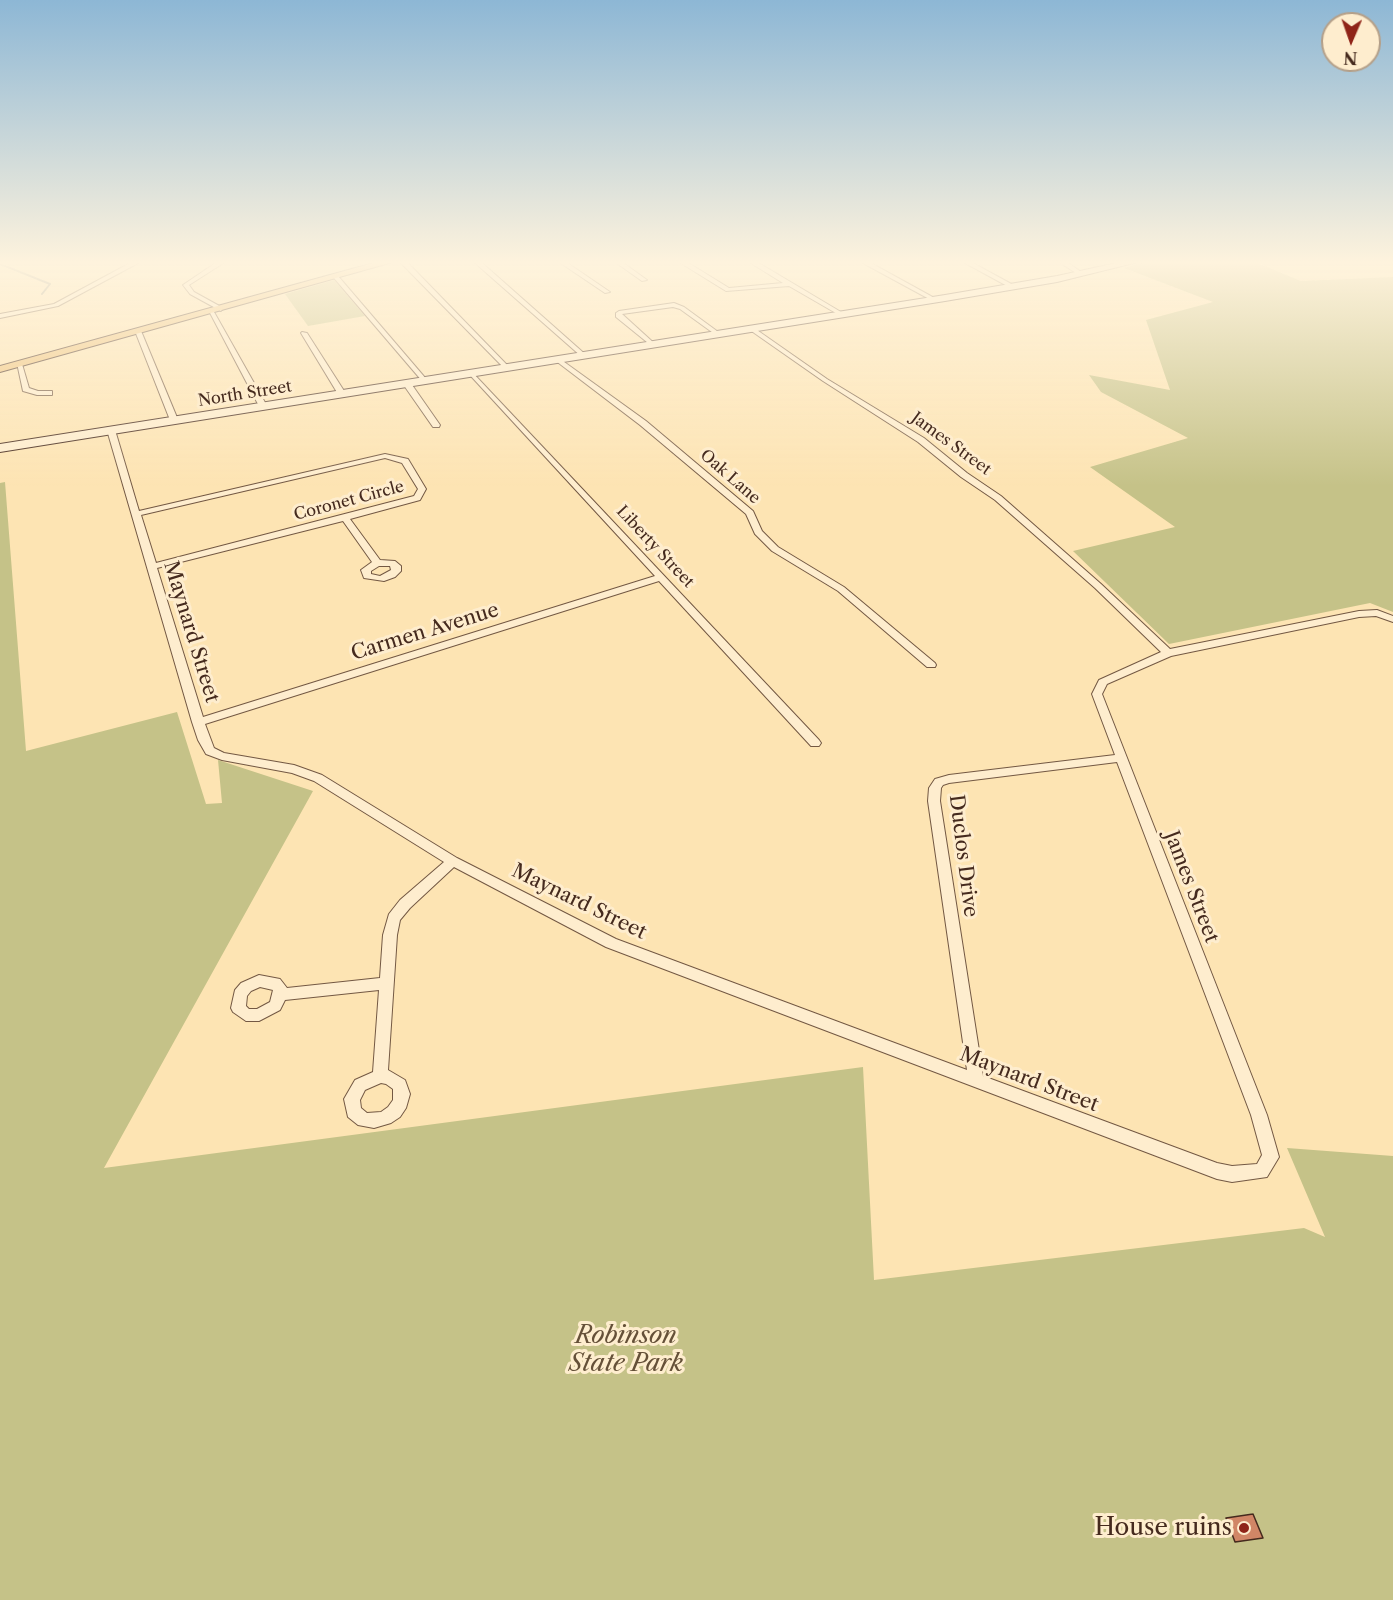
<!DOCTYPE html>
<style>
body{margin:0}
#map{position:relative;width:1393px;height:1600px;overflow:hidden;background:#fde4b3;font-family:"Libre Caslon Text",serif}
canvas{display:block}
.north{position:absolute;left:1321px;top:12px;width:60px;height:60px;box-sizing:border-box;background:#feedce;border:2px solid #b49f88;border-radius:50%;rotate:182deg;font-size:16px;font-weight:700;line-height:24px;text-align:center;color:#452a1e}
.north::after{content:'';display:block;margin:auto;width:21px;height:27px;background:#8f2418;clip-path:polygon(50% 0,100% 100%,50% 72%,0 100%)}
</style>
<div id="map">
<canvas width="1393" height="1600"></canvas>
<div class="north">N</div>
</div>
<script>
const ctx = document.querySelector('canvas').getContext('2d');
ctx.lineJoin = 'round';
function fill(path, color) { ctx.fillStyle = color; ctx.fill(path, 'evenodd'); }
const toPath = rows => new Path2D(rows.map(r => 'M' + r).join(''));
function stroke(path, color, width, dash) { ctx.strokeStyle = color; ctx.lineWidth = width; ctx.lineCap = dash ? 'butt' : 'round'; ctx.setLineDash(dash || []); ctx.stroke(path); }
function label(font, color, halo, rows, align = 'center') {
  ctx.font = font + ' "Libre Caslon Text",serif'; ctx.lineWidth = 6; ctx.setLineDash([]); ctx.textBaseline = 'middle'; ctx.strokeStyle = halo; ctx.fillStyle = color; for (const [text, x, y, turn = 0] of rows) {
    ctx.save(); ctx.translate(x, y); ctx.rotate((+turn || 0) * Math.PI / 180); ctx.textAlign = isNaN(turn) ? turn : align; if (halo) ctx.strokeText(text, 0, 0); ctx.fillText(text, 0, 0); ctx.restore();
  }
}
fill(toPath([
 [1146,262,1255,262,1301,281,1393,277,1393,612,1370,603,1169,644,1073,551,1175,527,1090,467,1188,438,1101,392,1089,375,1170,390,1146,320,1213,302,1124,268],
 [334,280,365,316,308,326,285,294],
 [5,482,26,751,177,712,206,804,222,803,218,760,313,791,104,1168,863,1067,874,1280,1304,1228,1325,1237,1287,1148,1393,1156,1393,1600,0,1600,0,483]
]), '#c5c288');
stroke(toPath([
 [0,264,50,284,42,294]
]), '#7f827a', 2);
const building = toPath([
 [1253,1514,1263,1538,1235,1542,1226,1518,1253,1514]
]);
fill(building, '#d18666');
stroke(building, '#452a1e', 1.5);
const street = toPath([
 [132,262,140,262,58,306,0,318,0,314,54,304,132,262],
 [217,262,225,262,189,285,194,292,223,308,221,311,190,294,183,285,217,262],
 [400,262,407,262,509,367,509,369,505,369,400,262],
 [474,262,481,262,586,355,586,357,582,357,474,262],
 [559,262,566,262,610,292,605,293,559,262],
 [615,262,622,262,647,280,642,281,615,262],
 [679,262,687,262,729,288,783,283,749,262,757,262,846,315,841,316,789,286,726,291,679,262],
 [861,262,869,262,938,300,933,301,861,262],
 [971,262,1015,286,1016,287,1011,288,965,263,971,262],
 [1059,262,1067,262,1084,274,1079,275,1059,262],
 [334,276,338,276,427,380,427,382,423,382,334,278,334,276],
 [674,303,684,307,721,334,716,335,680,309,673,307,622,314,655,344,656,345,653,347,616,317,616,313,619,311,674,303],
 [209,311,214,312,267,406,266,408,259,406,209,311],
 [750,328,754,328,827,379,924,438,967,473,1001,496,1101,584,1170,649,1359,611,1377,610,1393,616,1393,622,1376,616,1359,617,1171,656,1107,684,1102,694,1267,1115,1279,1157,1267,1177,1232,1182,1217,1179,606,947,454,867,410,908,400,920,397,935,388,1070,405,1080,410,1094,406,1108,400,1117,391,1123,374,1128,358,1125,348,1117,344,1099,355,1080,373,1072,379,990,285,1000,280,1010,259,1021,246,1021,233,1012,231,1008,235,990,241,983,259,975,280,979,287,988,380,978,383,935,389,914,400,900,444,862,314,781,292,773,222,760,206,754,198,740,192,722,107,430,111,428,115,430,139,511,385,454,408,459,426,489,420,500,350,519,380,560,395,561,401,566,401,571,395,577,384,581,364,578,361,570,372,562,343,521,157,568,203,717,655,576,469,374,468,373,471,371,819,740,821,743,819,746,811,746,659,581,205,724,214,748,224,753,294,765,322,775,457,858,616,939,967,1070,928,801,929,788,935,779,949,775,1115,755,1092,694,1099,680,1161,652,1095,588,995,500,961,477,918,442,823,381,750,330,750,328],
 [385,458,402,463,418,489,414,496,156,563,141,515,385,458],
 [379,566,390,566,391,570,380,576,371,574,371,571,379,566],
 [1117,762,1251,1115,1262,1155,1257,1164,1232,1166,1217,1163,983,1076,940,801,941,788,943,785,949,783,1117,762],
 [260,987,273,990,270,1002,257,1009,249,1009,246,1006,247,996,251,991,260,987],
 [381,1083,386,1084,393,1089,393,1100,388,1107,381,1112,367,1113,361,1108,360,1100,365,1090,381,1083],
 [138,329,141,331,178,420,177,422,170,420,135,331,138,329],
 [302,332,307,333,346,394,345,396,338,394,301,333,302,332],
 [556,359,560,359,646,421,753,511,762,531,778,547,844,587,935,663,936,665,935,667,927,667,838,591,772,551,755,534,746,514,640,425,556,361,556,359],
 [17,363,22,364,29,388,38,391,52,391,52,395,37,395,23,391,17,363],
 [404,382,410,382,440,425,439,427,433,427,403,384,404,382]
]);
const secondary = toPath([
 [1121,262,1138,262,1057,282,945,301,0,452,0,444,945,295,1057,276,1121,262]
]);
const primary = toPath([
 [377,262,393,262,0,372,0,366,377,262]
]);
stroke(street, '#735843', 2);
stroke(secondary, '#452a1e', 2);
stroke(primary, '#452a1e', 2);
fill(street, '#feedce');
fill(secondary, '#feedce');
fill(primary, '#eec27a');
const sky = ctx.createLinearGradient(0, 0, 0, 486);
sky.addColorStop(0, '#8db7d5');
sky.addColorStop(0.54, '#fef3dd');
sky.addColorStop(1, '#fef3dd00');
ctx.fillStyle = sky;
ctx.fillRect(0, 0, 1393, 486);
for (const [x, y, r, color] of [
 [1244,1528,6,"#8f2418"]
]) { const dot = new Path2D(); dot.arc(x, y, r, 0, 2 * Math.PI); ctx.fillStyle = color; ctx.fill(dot); stroke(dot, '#feedce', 2); }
label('16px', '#452a1e', '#feedce', [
 ["North Street",245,394,-9],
 ["James Street",951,444,36],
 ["Oak Lane",730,477,41],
 ["Coronet Circle",349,501,-15],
 ["Liberty Street",655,547,47]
]);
label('20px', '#452a1e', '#feedce', [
 ["Maynard Street",191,632,73],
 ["Carmen Avenue",425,632,-17],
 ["Duclos Drive",963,856,83],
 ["James Street",1191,887,69],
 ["Maynard Street",579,902,26],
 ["Maynard Street",1029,1080,21]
]);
label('italic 24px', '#655038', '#feedce', [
 ["Robinson",626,1336],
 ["State Park",626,1364]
]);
label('24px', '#452a1e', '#feedce', [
 ["House ruins",1232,1528]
], 'right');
</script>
